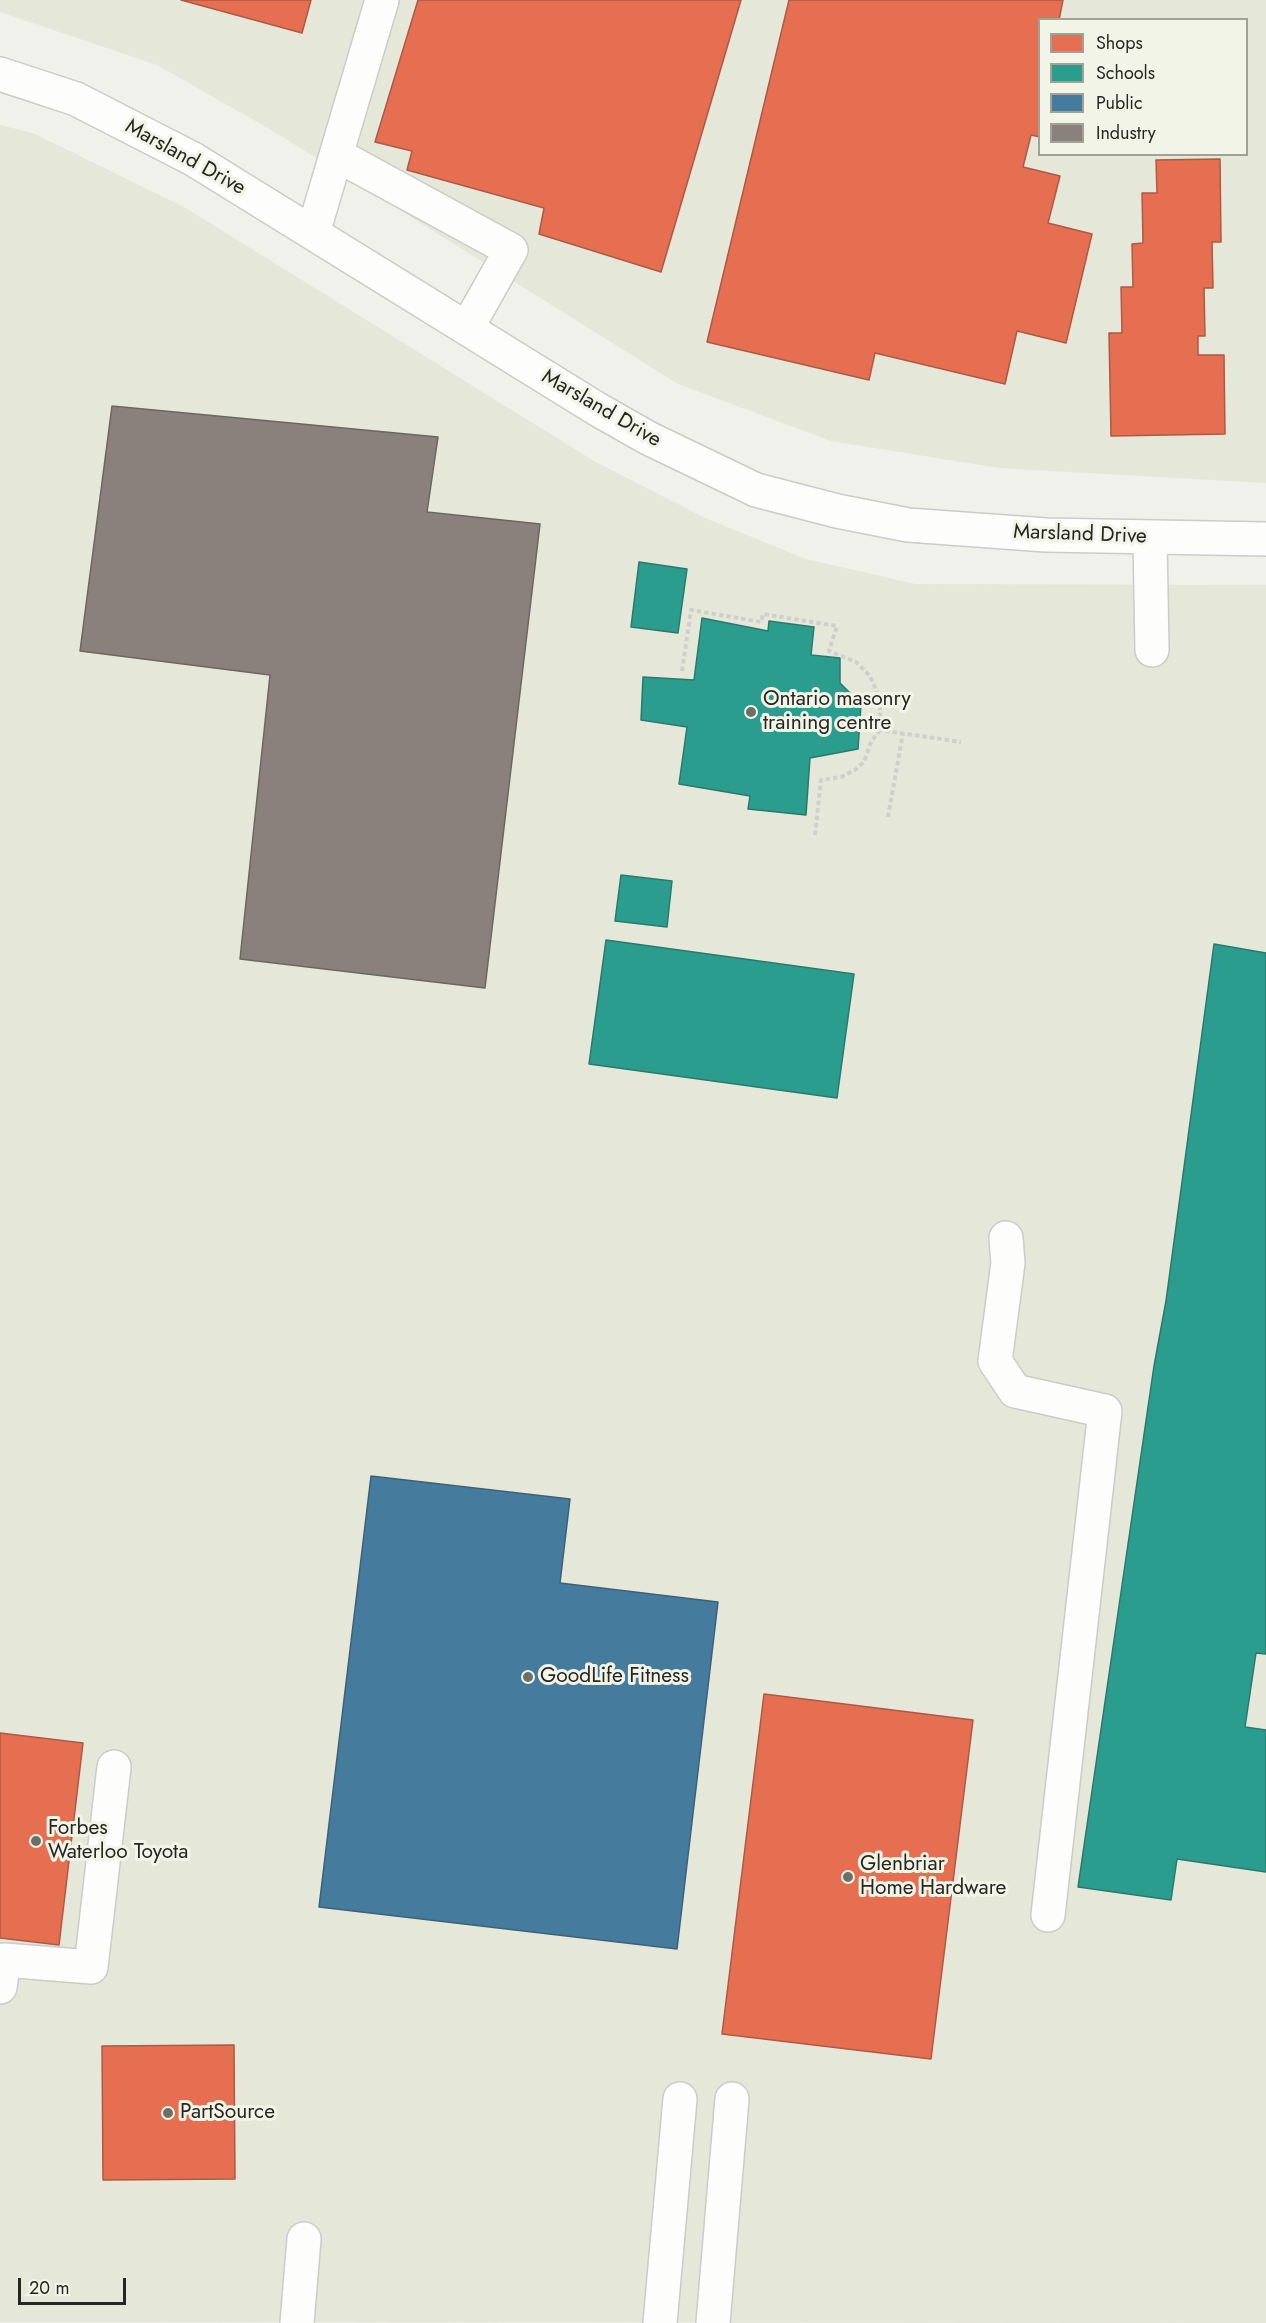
<!DOCTYPE html>
<style>
body{margin:0}
#map{position:relative;width:1266px;height:2323px;overflow:hidden;background:#f0f1ea;font-family:Jost,sans-serif}
canvas{display:block}
.legend{position:absolute;left:1038px;top:18px;width:210px;height:138px;box-sizing:border-box;background:#f2f4e7;border:2px solid #a0a298;margin:0;padding:8px 10px;list-style:none;font-size:18px;color:#262722}
.legend li{display:flex;align-items:center;gap:12px;height:30px}
.legend b{width:30px;border:2px solid #a0a298}
.scale{position:absolute;left:18px;top:2278px;width:108px;height:27px;box-sizing:border-box;border:3px solid #262722;border-top:0;padding-left:8px;font-size:18px;line-height:21px;white-space:nowrap;color:#262722;-webkit-text-stroke:4px #f2f4e7;paint-order:stroke}
</style>
<div id="map">
<canvas width="1266" height="2323"></canvas>
<ul class="legend">
<li><b style="height:16px;background:#e76f51"></b>Shops</li>
<li><b style="height:16px;background:#2a9d8f"></b>Schools</li>
<li><b style="height:16px;background:#457b9d"></b>Public</li>
<li><b style="height:16px;background:#8a817c"></b>Industry</li>
</ul>
<div class="scale">20 m</div>
</div>
<script>
const ctx = document.querySelector('canvas').getContext('2d');
ctx.lineJoin = 'round';
function fill(path, color) { ctx.fillStyle = color; ctx.fill(path, 'evenodd'); }
const toPath = rows => new Path2D(rows.map(r => 'M' + r).join(''));
function stroke(path, color, width, dash) { ctx.strokeStyle = color; ctx.lineWidth = width; ctx.lineCap = dash ? 'butt' : 'round'; ctx.setLineDash(dash || []); ctx.stroke(path); }
function label(font, color, halo, rows, align = 'center') {
  ctx.font = font + ' Jost,sans-serif'; ctx.lineWidth = 6; ctx.setLineDash([]); ctx.textBaseline = 'middle'; ctx.strokeStyle = halo; ctx.fillStyle = color; for (const [text, x, y, turn = 0] of rows) {
    ctx.save(); ctx.translate(x, y); ctx.rotate((+turn || 0) * Math.PI / 180); ctx.textAlign = isNaN(turn) ? turn : align; if (halo) ctx.strokeText(text, 0, 0); ctx.fillText(text, 0, 0); ctx.restore();
  }
}
fill(toPath([
 [0,0,1266,0,1266,483,999,468,831,441,678,384,273,131,157,65,0,12],
 [1040,20,1246,20,1246,154,1040,154],
 [0,125,33,133,184,207,594,461,705,518,806,559,915,584,1266,585,1266,2323,0,2322]
]), '#e5e7d9');
const shops = toPath([
 [181,0,311,0,302,33,181,0],
 [418,0,741,0,661,272,539,234,544,208,407,170,412,151,375,142,418,0],
 [789,0,1063,0,1059,20,1040,20,1040,137,1031,135,1023,167,1060,176,1048,223,1092,234,1066,343,1017,331,1005,384,875,353,869,380,707,342,789,0],
 [1220,159,1221,242,1212,242,1213,288,1204,288,1205,336,1198,336,1198,355,1224,355,1225,434,1111,436,1109,333,1122,333,1121,287,1133,287,1132,244,1143,243,1142,193,1157,193,1156,160,1220,159],
 [764,1694,973,1720,931,2059,722,2034,764,1694],
 [0,1733,83,1743,59,1945,0,1938,0,1733],
 [234,2045,235,2179,103,2180,102,2046,234,2045]
]);
fill(shops, '#e76f51');
stroke(shops, '#ad5943', 1.5);
const schools = toPath([
 [639,562,687,569,678,633,631,627,639,562],
 [702,618,768,631,769,621,814,627,811,655,840,658,840,683,861,704,858,749,810,758,806,815,748,809,750,796,679,784,687,727,641,720,643,677,694,680,702,618],
 [621,875,672,881,667,927,615,921,621,875],
 [606,940,854,974,837,1098,589,1064,606,940],
 [1214,944,1266,953,1266,1654,1256,1653,1245,1727,1266,1730,1266,1872,1177,1859,1171,1900,1078,1887,1154,1366,1166,1301,1214,944]
]);
fill(schools, '#2a9d8f');
stroke(schools, '#297a6e', 1.5);
const public = toPath([
 [371,1476,570,1499,560,1583,718,1602,677,1949,319,1907,371,1476]
]);
fill(public, '#457b9d');
stroke(public, '#3c6278', 1.5);
const industry = toPath([
 [112,406,438,437,427,512,540,524,485,988,240,959,270,675,80,651,112,406]
]);
fill(industry, '#8a817c');
stroke(industry, '#6c6661', 1.5);
const minor = toPath([
 [0,74,76,99,193,159,597,409,648,438,756,490,837,511,908,525,1046,535,1266,539],
 [337,155,511,250,467,328],
 [313,233,382,0],
 [1150,538,1152,650],
 [1006,1238,1008,1263,995,1361,1015,1391,1105,1411,1048,1915],
 [0,1987,4,1960,91,1967,114,1767],
 [297,2323,304,2239],
 [660,2323,680,2099],
 [713,2323,732,2099]
]);
stroke(minor, '#cbccc7', 36);
stroke(toPath([
 [682,671,691,610,761,622,763,614,837,626,829,651,856,662,870,676,880,699,880,730,961,742],
 [888,817,903,733],
 [815,835,821,780,841,777,855,770,864,762,871,742,880,730]
]), '#cfd0ce', 4, [4.5, 3]);
stroke(minor, '#fdfdfc', 33);
for (const [x, y, r, color] of [
 [751,712,6,"#6d6e68"],
 [528,1677,6,"#6d6e68"],
 [36,1841,6,"#6d6e68"],
 [848,1877,6,"#6d6e68"],
 [168,2113,6,"#6d6e68"]
]) { const dot = new Path2D(); dot.arc(x, y, r, 0, 2 * Math.PI); ctx.fillStyle = color; ctx.fill(dot); stroke(dot, '#f2f4e7', 2); }
label('21px', '#262722', '#f2f4e7', [
 ["Marsland Drive",185,158,29],
 ["Marsland Drive",601,409,30],
 ["Marsland Drive",1080,535,2]
]);
label('21px', '#262722', '#f2f4e7', [
 ["Ontario masonry",763,700],
 ["training centre",763,724],
 ["GoodLife Fitness",540,1677],
 ["Forbes",48,1829],
 ["Waterloo Toyota",48,1853],
 ["Glenbriar",860,1865],
 ["Home Hardware",860,1889],
 ["PartSource",180,2113]
], 'left');
</script>
